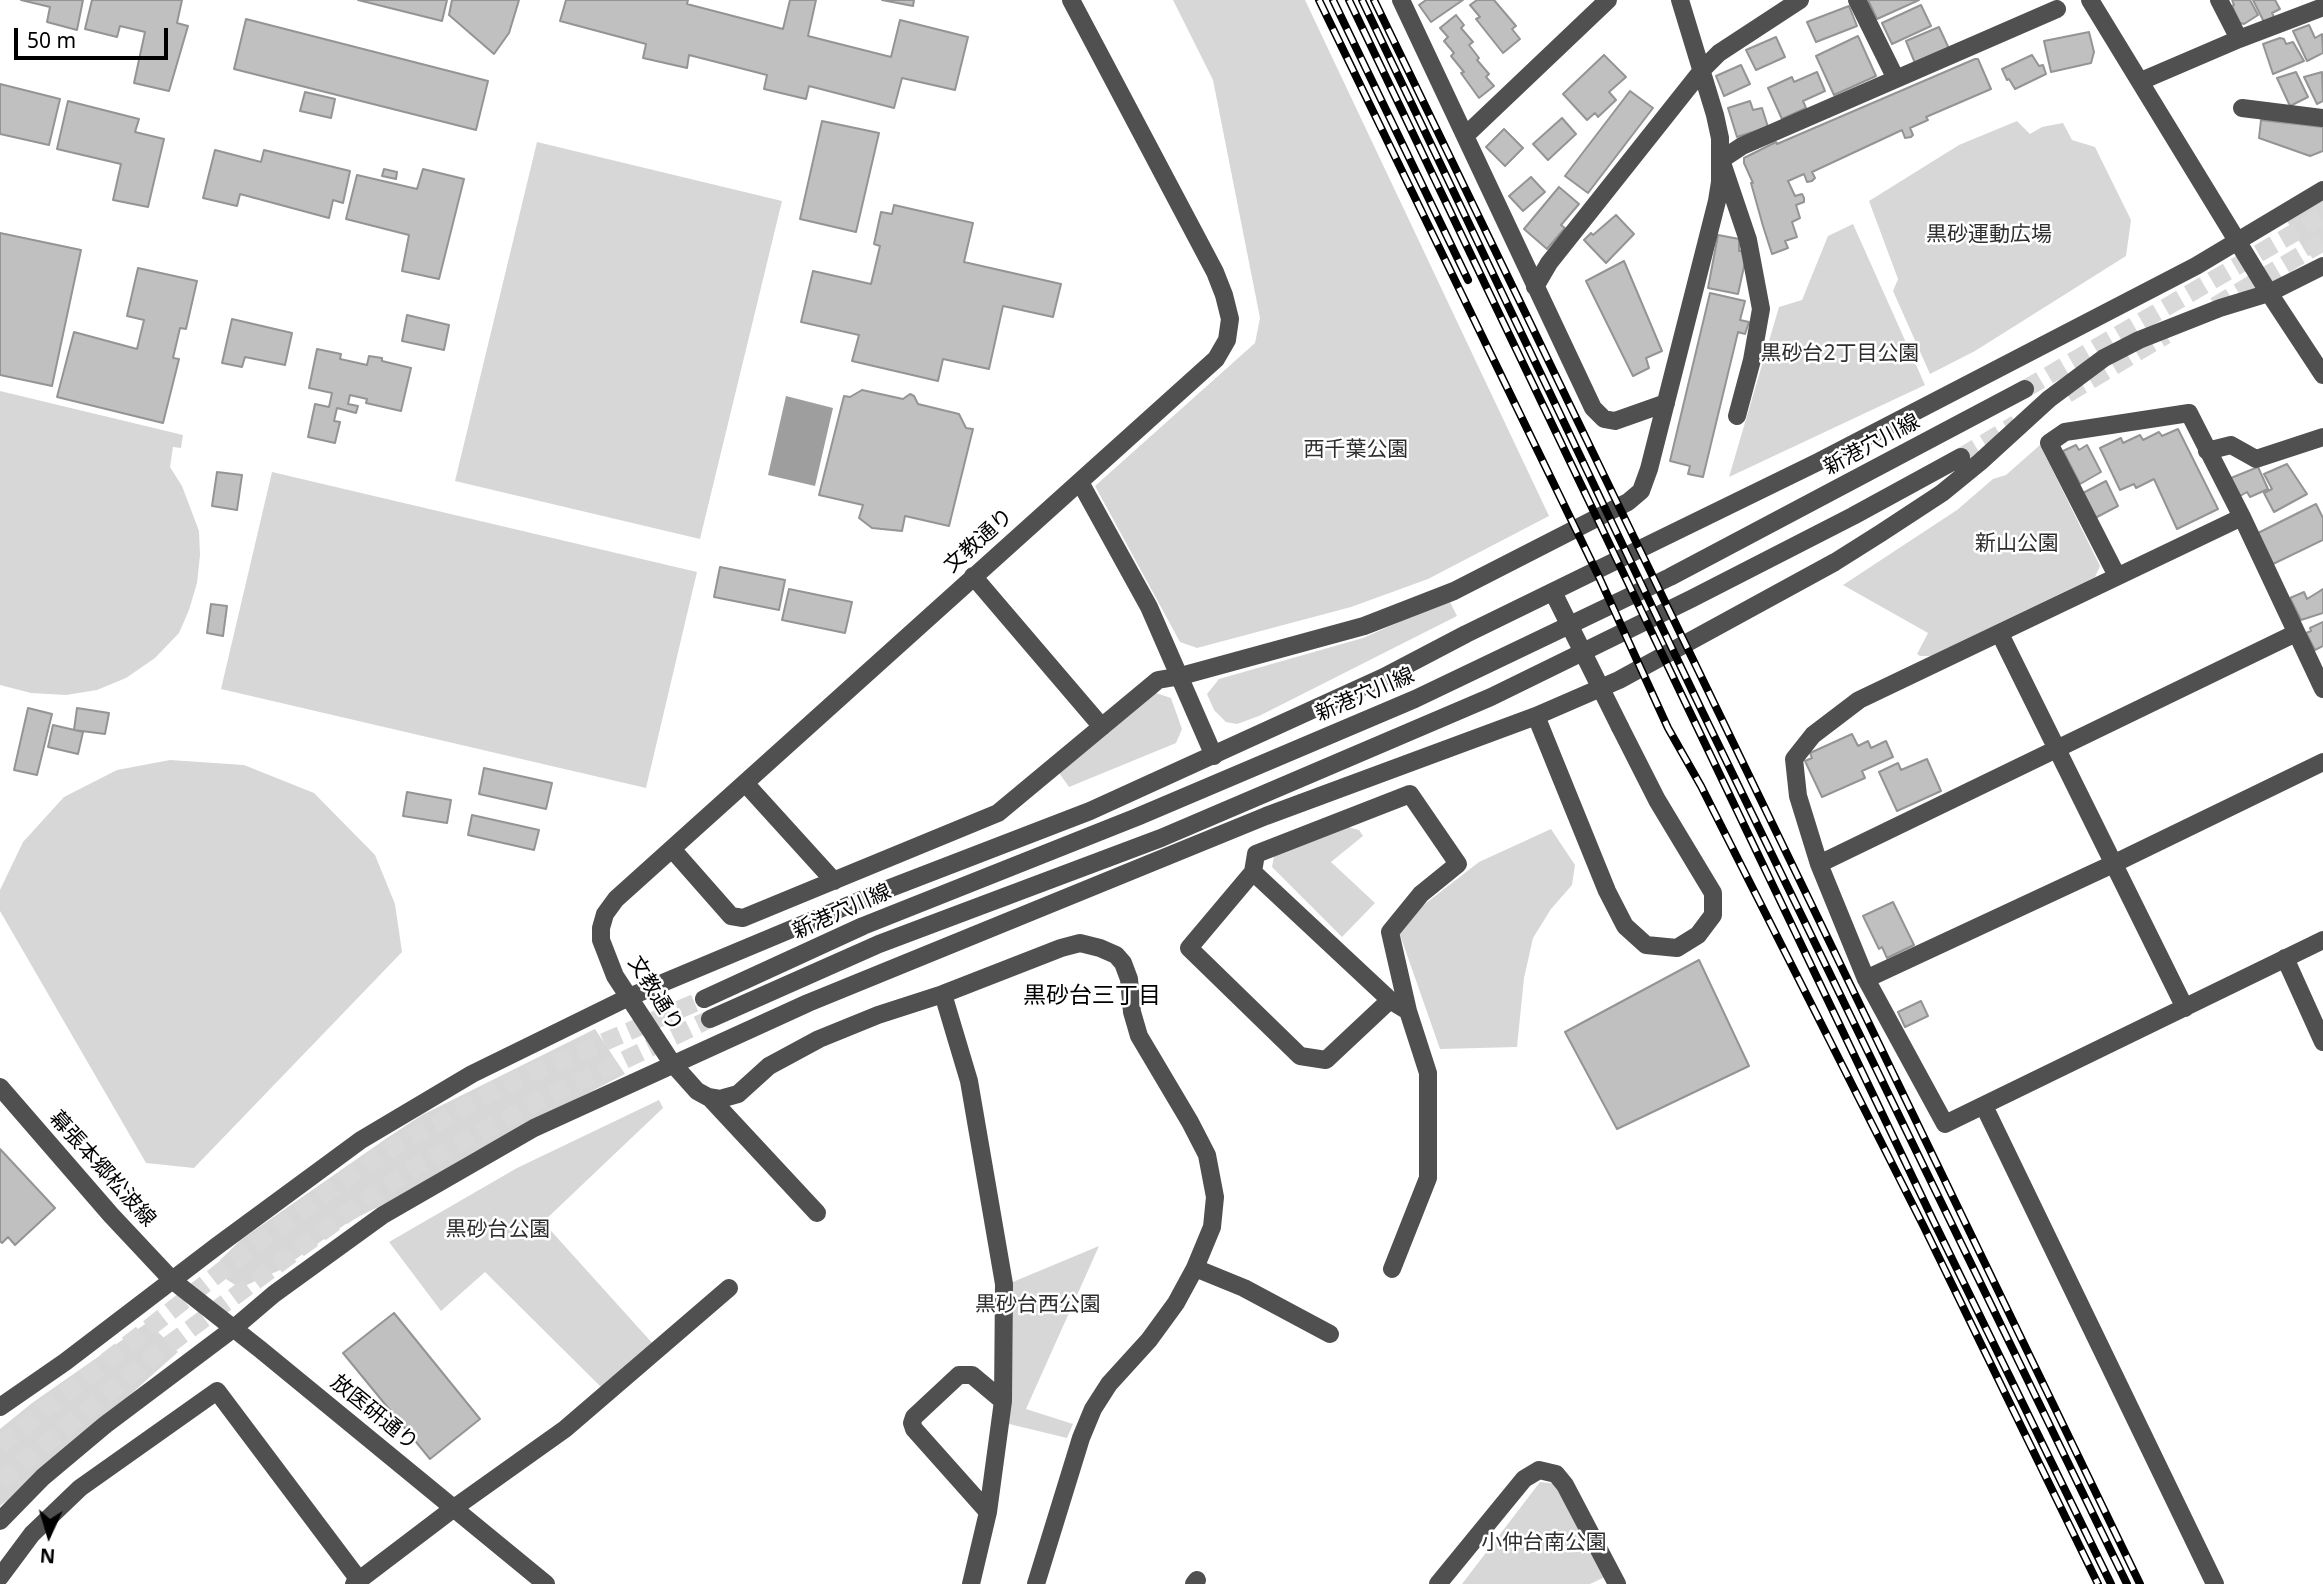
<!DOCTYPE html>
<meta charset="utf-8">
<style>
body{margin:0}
#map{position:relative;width:2323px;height:1584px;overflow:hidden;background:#fff;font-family:"Noto Sans",sans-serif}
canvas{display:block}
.north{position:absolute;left:14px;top:1500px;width:70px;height:70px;-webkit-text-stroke:5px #fff;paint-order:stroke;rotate:184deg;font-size:19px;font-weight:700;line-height:28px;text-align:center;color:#000}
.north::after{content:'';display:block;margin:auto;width:24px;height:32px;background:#000;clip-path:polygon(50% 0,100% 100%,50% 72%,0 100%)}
.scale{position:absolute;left:14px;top:28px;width:154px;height:32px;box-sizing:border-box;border:4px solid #000;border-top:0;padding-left:9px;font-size:21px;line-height:24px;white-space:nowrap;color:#000;-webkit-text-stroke:5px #fff;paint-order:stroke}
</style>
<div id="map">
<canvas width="2323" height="1584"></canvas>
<div class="north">N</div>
<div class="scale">50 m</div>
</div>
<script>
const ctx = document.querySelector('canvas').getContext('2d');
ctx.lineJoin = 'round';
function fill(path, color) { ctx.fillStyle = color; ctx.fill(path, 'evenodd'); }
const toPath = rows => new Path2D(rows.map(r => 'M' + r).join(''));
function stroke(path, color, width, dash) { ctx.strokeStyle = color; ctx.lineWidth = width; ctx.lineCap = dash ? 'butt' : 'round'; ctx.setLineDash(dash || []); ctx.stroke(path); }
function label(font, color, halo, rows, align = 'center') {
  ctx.font = font + ' "Noto Sans","Noto Sans JP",sans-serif'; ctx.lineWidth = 5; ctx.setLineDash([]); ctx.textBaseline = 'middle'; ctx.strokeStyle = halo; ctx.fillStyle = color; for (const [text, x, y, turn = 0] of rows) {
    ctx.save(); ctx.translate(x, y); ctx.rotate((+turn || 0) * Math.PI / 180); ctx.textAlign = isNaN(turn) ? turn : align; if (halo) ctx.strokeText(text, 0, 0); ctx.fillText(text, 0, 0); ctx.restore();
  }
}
fill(toPath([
 [1173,0,1305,0,1549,516,1428,579,1351,607,1197,648,1180,642,1095,486,1255,343,1260,318,1213,80],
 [2017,121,2030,134,2042,127,2063,123,2072,140,2095,147,2131,220,2126,256,1975,351,1930,374,1893,291,1898,279,1869,201,1959,145],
 [537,142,782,201,700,539,455,481],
 [2323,200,2323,251,2308,256,2287,221],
 [1853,224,1925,385,1729,477,1779,307,1802,300,1828,236],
 [0,391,183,435,181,448,173,447,170,467,182,486,199,531,200,555,197,583,189,610,179,633,155,658,126,678,97,690,66,695,31,693,0,685],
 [2040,445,2100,566,2095,577,1931,656,1920,656,1917,654,1928,633,1843,585,1957,510,1993,479,2006,475],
 [272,472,697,572,646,788,221,689],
 [1449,600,1457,616,1259,716,1237,724,1226,722,1214,710,1207,694,1219,679,1363,638],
 [1150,691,1171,698,1182,729,1176,743,1069,787,1057,770],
 [170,760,244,765,314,793,375,855,395,904,402,952,194,1168,146,1163,0,911,0,890,23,842,64,797,117,770],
 [1348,827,1359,830,1363,836,1331,862,1375,903,1342,937,1272,867,1274,856],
 [1551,829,1575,865,1572,885,1551,909,1533,938,1524,978,1517,1047,1440,1049,1399,932,1412,914,1479,862],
 [595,1029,625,1074,474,1152,404,1194,350,1221,280,1270,240,1288,218,1274,220,1260,242,1239,387,1138,422,1115],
 [659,1100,663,1108,543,1222,654,1345,602,1388,485,1272,441,1311,389,1242,517,1168],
 [1099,1246,1026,1409,1073,1424,1067,1438,1005,1423,1008,1284],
 [148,1322,178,1352,48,1468,0,1506,0,1429,32,1403],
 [1540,1482,1557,1484,1607,1576,1590,1584,1462,1584]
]), '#d7d7d7');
fill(toPath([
 [786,396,833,408,815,486,768,475]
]), '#9e9e9e');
const building = toPath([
 [21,0,83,0,77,30,47,22,50,7,21,0],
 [92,0,182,0,177,23,188,26,169,91,134,83,145,32,120,26,117,37,85,29,92,0],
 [358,0,447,0,442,21,358,0],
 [452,0,519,0,509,33,494,54,449,15,452,0],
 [566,0,688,0,687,4,783,29,790,0,816,0,808,36,891,57,900,20,968,37,955,90,902,78,894,108,809,86,806,99,764,89,767,75,689,55,687,68,643,58,646,44,560,21,566,0],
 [882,0,914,0,913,6,882,0],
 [1426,0,1463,0,1431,22,1419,5,1426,0],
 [1477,0,1494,0,1516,26,1512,29,1520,39,1503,53,1476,19,1480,17,1470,5,1477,0],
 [1868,0,1919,0,1877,19,1868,0],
 [2232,0,2250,0,2258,15,2244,24,2240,23,2232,6,2234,5,2232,0],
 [2253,0,2275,0,2280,9,2272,13,2274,17,2264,22,2253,0],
 [1921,5,1931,26,1892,44,1882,23,1921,5],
 [1849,6,1857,26,1816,42,1807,22,1849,6],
 [1456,15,1464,25,1461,28,1473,42,1469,45,1479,58,1477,60,1489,74,1486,77,1494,86,1479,98,1461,73,1464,72,1451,56,1454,53,1444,41,1448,37,1440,28,1456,15],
 [246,19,488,81,476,130,234,69,246,19],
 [2309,25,2315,38,2322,34,2323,53,2307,61,2293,31,2309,25],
 [1939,27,1951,53,1917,68,1906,41,1939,27],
 [2089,32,2094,52,2091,63,2051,72,2044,41,2089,32],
 [1858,36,1876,76,1834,95,1816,56,1858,36],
 [1776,37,1785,57,1756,70,1746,50,1776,37],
 [2280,38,2284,39,2286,44,2293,42,2304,61,2273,74,2263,44,2280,38],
 [1604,55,1626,77,1609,92,1616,100,1598,117,1595,113,1587,120,1563,94,1604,55],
 [2032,55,2039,66,2043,65,2046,74,2015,89,2009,79,2007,80,2002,69,2032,55],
 [1975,59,1978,59,1991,89,1926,117,1928,120,1910,128,1913,135,1911,137,1905,138,1902,130,1812,172,1815,178,1812,181,1807,182,1804,174,1788,181,1795,196,1802,194,1804,198,1804,202,1796,205,1800,218,1792,222,1797,237,1785,241,1788,248,1772,254,1763,226,1751,183,1753,183,1744,163,1744,158,1776,142,1777,144,1975,59],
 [1741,65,1750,84,1724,96,1716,76,1741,65],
 [1817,72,1825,91,1803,101,1806,108,1782,119,1768,88,1792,77,1794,82,1817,72],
 [2296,72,2308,97,2290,106,2277,78,2296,72],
 [2322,72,2323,101,2317,104,2304,77,2322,72],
 [0,84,60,99,49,145,0,134,0,84],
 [1630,91,1653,108,1588,193,1565,176,1630,91],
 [305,92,335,99,331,118,300,111,305,92],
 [68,101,139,119,135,132,164,139,148,207,113,200,121,164,57,149,68,101],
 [1750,101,1753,110,1762,108,1768,127,1737,137,1728,108,1750,101],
 [1562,118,1576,134,1548,160,1533,144,1562,118],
 [2261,120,2323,127,2323,151,2310,156,2259,138,2261,120],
 [822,121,879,133,856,232,800,219,822,121],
 [1504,129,1523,148,1505,166,1486,147,1504,129],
 [215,150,261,162,264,150,350,171,343,203,333,200,329,218,240,194,237,206,203,198,215,150],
 [384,169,397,172,396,179,382,176,384,169],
 [423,169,464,179,439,279,402,271,409,235,346,219,357,175,417,189,423,169],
 [1531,177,1545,192,1523,211,1509,196,1531,177],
 [1559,187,1579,204,1561,225,1565,228,1547,249,1524,229,1559,187],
 [894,205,973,223,964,262,1061,284,1053,317,1003,306,989,369,943,359,938,381,852,361,859,335,801,322,813,271,871,284,880,246,874,244,881,212,892,214,894,205],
 [1616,215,1634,234,1606,263,1584,240,1591,233,1593,235,1616,215],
 [0,233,81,250,52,386,0,375,0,233],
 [1718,235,1739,239,1739,251,1743,251,1745,262,1738,294,1708,288,1718,235],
 [1624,261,1662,351,1646,358,1649,368,1633,376,1586,281,1624,261],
 [138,268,197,281,186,329,180,328,173,358,179,359,163,423,57,397,74,332,137,349,144,320,127,316,138,268],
 [1710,293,1745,301,1740,320,1749,322,1745,334,1738,332,1703,477,1688,474,1690,466,1670,461,1710,293],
 [407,315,449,325,444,350,402,341,407,315],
 [232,319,292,333,285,365,245,357,242,367,222,363,232,319],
 [317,349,341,354,340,359,367,365,369,356,382,358,382,361,411,368,401,411,366,403,367,399,350,395,348,404,358,406,356,413,337,408,334,421,340,422,335,443,308,437,315,404,329,407,332,393,309,388,317,349],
 [862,390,903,399,910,394,914,396,918,404,959,414,966,428,973,429,949,526,905,516,902,531,872,528,859,518,863,505,819,495,844,396,850,397,862,390],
 [2178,429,2218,509,2177,529,2154,479,2136,488,2134,484,2120,490,2100,448,2121,438,2123,443,2140,435,2143,440,2159,432,2162,436,2178,429],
 [2076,445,2079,450,2087,445,2101,472,2080,484,2063,451,2076,445],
 [2287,464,2307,494,2274,512,2264,493,2272,489,2264,474,2287,464],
 [2258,467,2268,489,2250,497,2247,492,2240,496,2231,478,2258,467],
 [217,472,242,475,237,510,212,506,217,472],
 [2106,481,2118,506,2095,518,2083,493,2106,481],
 [2316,504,2323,518,2323,540,2273,564,2258,533,2316,504],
 [720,567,785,580,779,610,714,597,720,567],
 [789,589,852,602,845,633,782,620,789,589],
 [2323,589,2323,613,2301,620,2290,598,2304,592,2307,599,2323,589],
 [211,604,227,606,223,636,207,633,211,604],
 [2323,622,2323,646,2315,650,2306,633,2311,631,2310,628,2323,622],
 [28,708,52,714,37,775,14,770,28,708],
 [77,708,109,713,105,734,74,730,77,708],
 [53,725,83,732,78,754,48,747,53,725],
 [1852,734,1858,746,1868,741,1871,748,1886,741,1893,757,1862,771,1865,778,1822,797,1805,761,1812,758,1810,753,1852,734],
 [1927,759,1941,791,1897,811,1879,772,1898,763,1901,770,1927,759],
 [484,768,552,783,546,809,479,794,484,768],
 [407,792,451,800,447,823,403,816,407,792],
 [472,815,539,830,534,850,468,835,472,815],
 [1893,902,1914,945,1887,958,1882,947,1879,949,1863,916,1893,902],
 [1699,960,1749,1066,1617,1129,1565,1032,1699,960],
 [1921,1001,1928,1016,1905,1027,1898,1012,1921,1001],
 [0,1149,55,1208,15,1245,8,1237,2,1243,0,1241,0,1149],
 [394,1313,480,1419,430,1459,343,1353,394,1313]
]);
fill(building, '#c0c0c0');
stroke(building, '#949494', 2);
stroke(toPath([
 [2215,306,2323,242],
 [2025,389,2323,216],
 [2067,394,2166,335],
 [1961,457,2016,424],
 [0,1445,261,1240,330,1190,394,1147,504,1085,704,999],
 [0,1481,159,1352,346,1214,416,1167,539,1101,710,1019]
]), '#d9d9d9', 18, [18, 9]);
stroke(toPath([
 [1401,0,1593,408,1604,419,1615,421,1666,403],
 [1857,0,1896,79],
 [2090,0,2269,293,2323,375],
 [2219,0,2239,39],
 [2141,81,2239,39,2323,7],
 [2242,108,2323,118],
 [1466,135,1608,0],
 [1535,287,1549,263,1703,69,1719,53,1800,0],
 [1737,416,1752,360,1761,309,1748,240,1721,160,1742,146,2057,9],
 [2207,451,2231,445,2256,459,2323,437],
 [1080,482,1149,607,1214,756],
 [2242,517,1859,700,1813,735,1794,759,1798,796,1819,864,1866,979,1945,1124,2323,940],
 [973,576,1102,727],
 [2117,576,2049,443,2065,432,2189,413,2242,517,2323,689],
 [2000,634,2185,1008],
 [1536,716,1607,891,1625,926,1646,945,1677,948,1698,935,1713,915,1713,893,1657,800,1620,727],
 [745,783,834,881],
 [672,849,731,916,743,918,998,813,1158,680,1181,676,1364,626,1454,591,1628,502,1641,491,1649,469,1717,201,1720,182,1720,138,1715,115,1680,0],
 [1819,864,2296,633],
 [1253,872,1256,854,1410,794,1458,864,1421,894,1390,932,1408,1011],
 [2285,958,2323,1042],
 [1866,979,2113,864,2323,762],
 [943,994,969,1081,1004,1284,1003,1401,988,1512,971,1584],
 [704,999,863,926,1137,817,1415,699,1670,577,2025,389],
 [1390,1000,1326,1060,1300,1056,1189,948,1253,872,1390,1000,1408,1011,1428,1073,1428,1178,1392,1269],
 [710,1019,879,944,1161,838,1491,697,1691,599,1853,516,1961,457],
 [0,1087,111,1215,172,1280,261,1350,546,1584],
 [710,1098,817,1213],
 [1984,1106,2215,1584],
 [1195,1268,1244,1288,1330,1334],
 [0,1407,65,1362,217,1246,361,1140,472,1074,629,997,885,890,1090,811,1384,677,1466,634,1820,461,2196,266,2323,190],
 [988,1512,914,1429,912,1423,914,1417,959,1375,972,1375,1003,1401],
 [0,1521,43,1477,105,1425,234,1328,274,1294,383,1215,534,1128,808,1003,1266,816,1536,716,1619,680,1835,562,1881,533,1942,493,1980,462,2049,399,2104,358,2139,340,2220,308,2269,293,2323,266],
 [0,1577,32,1534,80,1488,217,1391,359,1580],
 [354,1584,454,1508,565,1429,729,1288],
 [1036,1584,1081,1438,1093,1409,1109,1384,1149,1340,1176,1303,1195,1268,1212,1227,1215,1197,1207,1155,1190,1122,1139,1036,1132,1012,1129,979,1123,963,1116,955,1100,948,1080,943,1061,948,943,994,878,1015,819,1039,769,1066,738,1094,720,1099,708,1097,697,1091,672,1063,615,976,601,940,601,928,605,914,616,899,1216,359,1227,340,1230,319,1224,295,1215,272,1071,0],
 [1194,1584,1197,1580],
 [1438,1584,1524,1479,1539,1470,1556,1474,1565,1485,1617,1584]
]), '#505050', 18);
const rail = toPath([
 [1319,0,1599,577,1668,728,1701,786,1924,1227,2098,1584],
 [1333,0,1468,280],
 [1349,0,1934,1222,2111,1584],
 [1362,0,1702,711,2127,1584],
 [1374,0,2140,1584]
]);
stroke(rail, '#000', 8);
stroke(rail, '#fff', 5, [16]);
stroke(toPath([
 [1553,592,1620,727]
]), '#505050', 18);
label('21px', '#2e2e2e', '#fff', [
 ["黒砂運動広場",1989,235],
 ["黒砂台2丁目公園",1840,354],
 ["西千葉公園",1356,450],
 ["新山公園",2017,544],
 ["黒砂台公園",498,1230],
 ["黒砂台西公園",1038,1305],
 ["小仲台南公園",1544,1543]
]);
label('21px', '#000', '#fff', [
 ["新港穴川線",1872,445,-28],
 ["文教通り",979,541,-42],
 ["新港穴川線",1365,695,-23],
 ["新港穴川線",842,912,-24],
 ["文教通り",655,994,58],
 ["幕張本郷松波線",102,1169,48],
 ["放医研通り",374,1413,39]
]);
label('23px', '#000', '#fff', [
 ["黒砂台三丁目",1092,996]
]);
</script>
